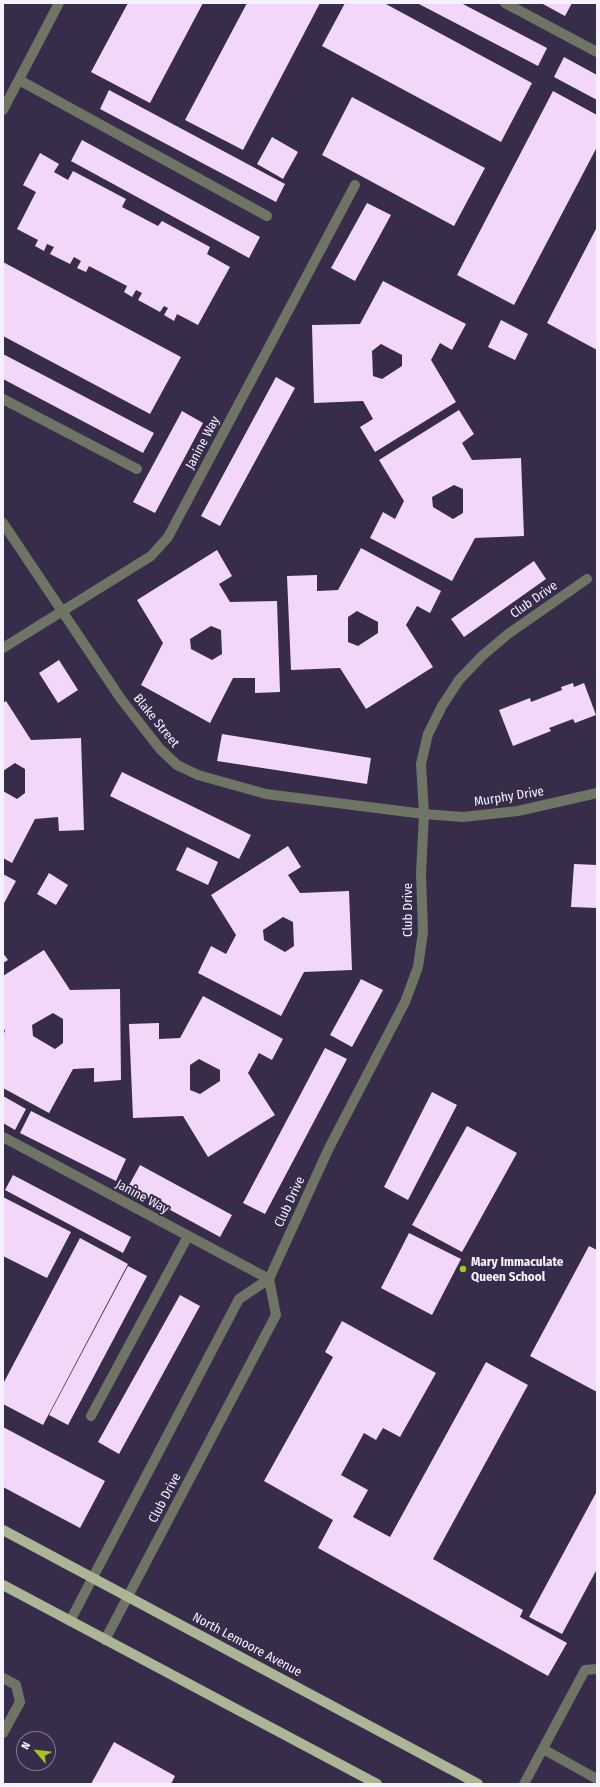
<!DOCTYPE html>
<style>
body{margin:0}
#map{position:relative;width:600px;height:1787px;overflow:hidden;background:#372c4a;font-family:"Fira Sans Condensed",sans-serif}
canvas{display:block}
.frame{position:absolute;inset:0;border:4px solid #f5f1fd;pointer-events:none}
.north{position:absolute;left:16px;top:1731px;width:40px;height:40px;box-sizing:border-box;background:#372c4a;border:1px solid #837b92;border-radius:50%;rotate:298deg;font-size:11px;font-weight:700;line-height:16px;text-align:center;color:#f5f1fd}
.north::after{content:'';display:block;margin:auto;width:14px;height:18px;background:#a9c71a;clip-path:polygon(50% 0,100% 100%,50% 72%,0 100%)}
</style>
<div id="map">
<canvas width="600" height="1787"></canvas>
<div class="frame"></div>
<div class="north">N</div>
</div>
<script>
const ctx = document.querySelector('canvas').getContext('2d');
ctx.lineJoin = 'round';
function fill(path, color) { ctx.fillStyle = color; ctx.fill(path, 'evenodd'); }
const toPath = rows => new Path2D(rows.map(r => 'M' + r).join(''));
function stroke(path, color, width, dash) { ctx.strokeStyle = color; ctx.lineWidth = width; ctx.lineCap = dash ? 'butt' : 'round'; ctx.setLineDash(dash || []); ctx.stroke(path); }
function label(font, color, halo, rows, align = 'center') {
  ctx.font = font + ' "Fira Sans Condensed",sans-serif'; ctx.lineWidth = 4; ctx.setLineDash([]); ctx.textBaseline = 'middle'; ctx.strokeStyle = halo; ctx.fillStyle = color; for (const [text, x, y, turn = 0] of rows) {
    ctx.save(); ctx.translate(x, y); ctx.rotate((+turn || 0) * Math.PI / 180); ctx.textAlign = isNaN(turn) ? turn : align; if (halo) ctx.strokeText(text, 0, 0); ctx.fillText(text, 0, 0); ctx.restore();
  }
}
fill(toPath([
 [128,3,203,3,150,103,91,72],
 [247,3,320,3,243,150,185,120],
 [345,3,384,3,532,83,501,142,322,46],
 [417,3,461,3,547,48,538,66],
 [541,3,572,3,565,16],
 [564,57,597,75,597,100,554,77],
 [109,90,285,184,276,202,100,109],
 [553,91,597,115,597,147,514,305,457,275],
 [352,97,485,168,454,226,322,155],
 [272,137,298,152,283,179,257,164],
 [82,140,260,237,249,258,71,161],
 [40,153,59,164,54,172,68,180,73,171,126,199,122,207,158,226,162,221,210,247,207,254,230,267,198,325,177,314,174,321,164,315,168,308,164,306,160,312,138,300,142,293,136,290,132,297,124,292,127,286,89,266,86,272,77,268,81,261,74,257,70,264,50,254,54,247,47,244,44,251,35,246,38,240,17,229,36,192,23,185],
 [367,203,391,215,355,281,331,268],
 [597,227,597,350,547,323],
 [3,262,181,357,150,414,3,336],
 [383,281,466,324,452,350,440,343,431,360,456,402,375,452,360,427,373,419,363,401,314,403,312,325,360,324],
 [381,344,402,355,402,366,382,379,373,376,372,351],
 [501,320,528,334,515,360,488,347],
 [3,354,154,433,143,453,3,379],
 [276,377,295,388,220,526,201,516],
 [459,410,474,434,462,443,472,460,521,458,524,536,475,538,452,581,370,538,383,512,395,519,404,501,379,460],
 [454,485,463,489,463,513,453,519,433,507,432,497],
 [182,411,203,423,155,513,133,502],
 [361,548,441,591,430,613,417,606,406,625,433,667,366,709,340,668,291,670,287,576,317,575,317,591,338,590],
 [357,611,378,622,378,633,358,646,348,642,348,617],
 [217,550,232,576,219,584,230,602,277,601,280,692,255,693,255,678,233,678,210,723,141,685,163,643,137,600],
 [211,626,221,630,222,654,212,660,191,649,190,639],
 [534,561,546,579,464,637,451,619],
 [59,660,78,690,58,703,39,673],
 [573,683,574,687,584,683,596,715,575,723,573,719,549,728,551,731,513,746,499,710,530,698,531,702,562,690,561,687],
 [6,701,31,740,81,738,84,830,59,831,58,817,35,819,12,863,3,858,3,791,17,799,25,793,25,769,15,763,3,771,3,703],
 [222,734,371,758,367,784,217,761],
 [122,772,251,835,239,859,110,796],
 [288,846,301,867,288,875,300,893,349,891,352,970,304,972,281,1016,198,973,211,946,226,954,236,935,211,895],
 [283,917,293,922,294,946,285,952,264,940,263,930],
 [187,847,218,862,208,885,176,870],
 [574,864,597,865,597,908,571,907],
 [49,873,68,885,56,905,37,894],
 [3,874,16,881,3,905],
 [44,950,70,990,120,989,121,1080,94,1082,94,1068,73,1069,49,1113,3,1088,3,1035,5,1031,3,1027,3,976],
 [53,1013,63,1019,63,1043,55,1049,33,1036,32,1025],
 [3,953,8,960,3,963],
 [361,979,383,990,352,1047,330,1035],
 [203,996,283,1039,272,1060,259,1053,248,1073,275,1115,208,1157,183,1116,133,1118,129,1024,159,1023,159,1039,180,1038],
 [199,1059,220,1070,220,1081,200,1094,190,1090,190,1065],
 [325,1048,347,1059,265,1214,243,1203],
 [432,1092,457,1105,408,1200,384,1187],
 [3,1096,26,1109,15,1130,3,1123],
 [31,1111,126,1159,116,1181,20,1133],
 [467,1126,517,1153,462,1252,412,1225],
 [140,1165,232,1215,220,1237,128,1187],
 [13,1175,131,1237,123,1253,5,1190],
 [3,1197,71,1232,47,1278,3,1256],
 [409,1233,461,1259,432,1315,381,1288],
 [80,1238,128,1264,43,1425,3,1404,3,1384],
 [589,1246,597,1250,597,1392,530,1356],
 [128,1266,147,1276,68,1425,49,1415],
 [180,1295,200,1306,119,1454,98,1442],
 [342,1321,436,1373,400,1437,383,1428,376,1440,364,1433,341,1475,368,1490,353,1517,390,1537,486,1362,528,1385,433,1559,523,1610,520,1617,567,1643,548,1676,318,1548,333,1520,264,1481,333,1357,325,1352],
 [3,1427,105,1481,80,1528,3,1487],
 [597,1491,597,1569,562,1634,529,1617],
 [114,1742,175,1776,171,1784,91,1784]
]), '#f3d7f9');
stroke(toPath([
 [505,3,597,52],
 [19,80,267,216],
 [3,110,59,3],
 [3,399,137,469],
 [3,523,121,699,160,749,177,765,198,775,266,794,424,814,463,817,518,811,597,793],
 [3,648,151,556,168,537,355,185],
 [3,1137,269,1279],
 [91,1416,188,1236],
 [70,1621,239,1299,269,1279,329,1148,405,1002,418,967,423,932,421,874,424,814,421,764,428,734,442,706,459,680,482,656,508,634,587,579],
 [105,1640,276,1315,269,1279],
 [3,1678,16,1685,20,1702,3,1733],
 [543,1749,597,1779],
 [524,1784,585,1670,597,1669]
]), '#707464', 10);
stroke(toPath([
 [3,1530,478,1784],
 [3,1585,377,1784]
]), '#acb595', 10);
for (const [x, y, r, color] of [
 [463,1269,4,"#a9c71a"]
]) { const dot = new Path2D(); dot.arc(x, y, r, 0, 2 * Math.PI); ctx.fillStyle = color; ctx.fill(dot); stroke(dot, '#372c4a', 1.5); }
label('13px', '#f5f1fd', '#372c4a', [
 ["Janine Way",203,443,-62],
 ["Club Drive",534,600,-35],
 ["Blake Street",156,721,51],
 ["Murphy Drive",509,797,-9],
 ["Club Drive",408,910,-90],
 ["Janine Way",142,1197,28],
 ["Club Drive",290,1202,-65],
 ["Club Drive",165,1498,-62],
 ["North Lemoore Avenue",247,1645,28]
]);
label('bold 13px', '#f5f1fd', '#372c4a', [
 ["Mary Immaculate",471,1262],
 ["Queen School",471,1277]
], 'left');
</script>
